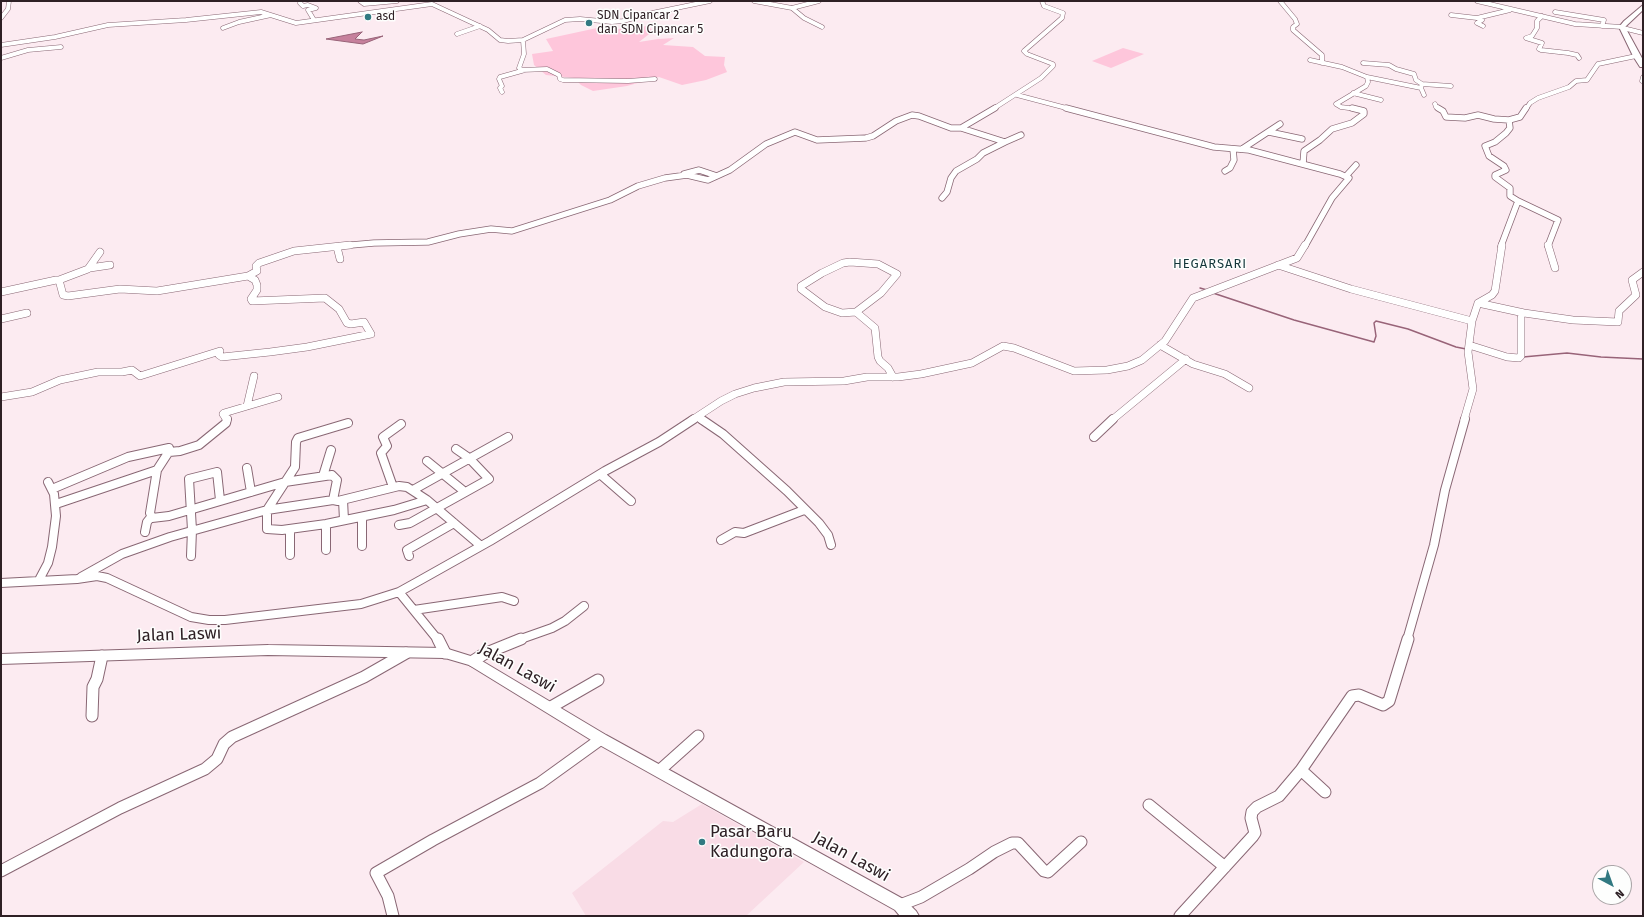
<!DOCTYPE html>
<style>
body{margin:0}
#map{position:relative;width:1644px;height:917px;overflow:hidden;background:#fcebf1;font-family:"Fira Sans",sans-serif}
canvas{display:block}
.frame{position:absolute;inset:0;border:2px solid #2e2025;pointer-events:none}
.north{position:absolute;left:1592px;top:865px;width:40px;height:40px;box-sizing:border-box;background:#fdfefd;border:1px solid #aaa5a7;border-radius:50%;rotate:139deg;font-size:11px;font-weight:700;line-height:16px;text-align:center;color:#2e2025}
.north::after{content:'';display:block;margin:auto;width:14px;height:18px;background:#317981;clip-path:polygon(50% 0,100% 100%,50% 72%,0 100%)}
</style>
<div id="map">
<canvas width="1644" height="917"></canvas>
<div class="frame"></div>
<div class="north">N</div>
</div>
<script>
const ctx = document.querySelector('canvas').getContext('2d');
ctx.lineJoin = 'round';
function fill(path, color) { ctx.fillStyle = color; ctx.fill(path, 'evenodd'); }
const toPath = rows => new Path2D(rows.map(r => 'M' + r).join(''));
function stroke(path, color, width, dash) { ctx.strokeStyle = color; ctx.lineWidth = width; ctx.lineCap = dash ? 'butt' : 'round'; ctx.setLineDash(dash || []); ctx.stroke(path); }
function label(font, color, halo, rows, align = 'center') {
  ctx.font = font + ' "Fira Sans",sans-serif'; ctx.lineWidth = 3; ctx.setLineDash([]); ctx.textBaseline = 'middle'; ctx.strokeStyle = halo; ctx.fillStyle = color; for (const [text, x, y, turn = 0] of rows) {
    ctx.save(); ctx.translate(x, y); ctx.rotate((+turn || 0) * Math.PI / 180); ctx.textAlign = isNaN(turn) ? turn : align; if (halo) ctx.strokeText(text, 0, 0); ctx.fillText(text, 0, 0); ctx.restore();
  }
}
fill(toPath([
 [702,804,804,862,746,916,586,916,572,893,663,821,673,822]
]), '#f9dce6');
fill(toPath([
 [648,26,653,31,639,42,658,39,674,38,663,45,693,47,705,56,725,57,724,65,727,72,706,80,682,85,659,77,627,86,593,91,581,85,574,78,546,75,534,65,532,54,553,51,546,39,597,28,623,29],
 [1123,48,1144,54,1111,68,1092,61]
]), '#fec6db');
const water = toPath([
 [362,32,355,39,364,40,383,36,363,44,326,39,362,32]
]);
fill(water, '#c6809c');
stroke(water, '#986378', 1);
stroke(toPath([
 [1200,288,1207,290],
 [1213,293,1294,320,1374,342,1376,336,1374,323,1376,321,1408,329,1456,347,1466,349],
 [1523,357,1567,353,1601,357,1643,359]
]), '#986378', 1.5);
const minorFar4 = toPath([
 [301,1,300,3,303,6,308,5,316,8,308,10,314,20],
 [360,1,364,4,397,1],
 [754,1,792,8,819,1],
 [1280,1,1295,19,1297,24,1293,27,1293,30,1322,55,1322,63],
 [1477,1,1575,24,1622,27],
 [792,8,804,18,822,27],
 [1555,12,1604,20,1602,26],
 [1451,15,1477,18],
 [1542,16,1537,21,1537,28,1532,36,1526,38,1542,43,1539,49,1541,50,1568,53,1577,55,1579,58],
 [1,18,8,9,9,1],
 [1483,26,1477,23,1482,20,1477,18,1510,10],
 [223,28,239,22,271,15],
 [1623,28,1643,33],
 [457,34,480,26],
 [523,40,524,54,519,68,522,70,547,69,559,75,560,79,563,80,628,81,655,79],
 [1,45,55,37,108,25,186,20,261,12,296,23,432,4,488,30,500,40,508,41,523,40,565,20,580,19,612,22,623,21,652,13,710,1],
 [1,58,28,50,61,47],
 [1310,60,1342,67,1367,77,1368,82,1366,86,1336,104,1341,107,1356,109],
 [1363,63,1389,65,1396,69,1414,74,1416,80,1422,84],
 [1367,77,1421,88],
 [1642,81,1643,77],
 [502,92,500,88,502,86,499,79,500,77,525,70],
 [1353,93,1381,100],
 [1017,95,1070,109],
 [1424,95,1421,88,1422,84,1451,86],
 [1435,104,1436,107,1440,109],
 [993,109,1041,78,1053,66,1053,64,1027,54,1024,51,1062,18,1063,13,1044,6,1042,1],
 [1526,109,1530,103,1538,98,1569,87,1576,81,1587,80,1598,64,1636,56]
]);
const minorFar3 = toPath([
 [1066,108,1214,147,1249,150,1340,174,1349,178,1332,198,1305,246],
 [1438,108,1443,111,1446,117,1465,118,1478,115,1494,119,1509,120],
 [1269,132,1302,139],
 [1005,142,1021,135],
 [1242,149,1280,124],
 [1303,164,1304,151,1320,140,1332,129,1352,123,1364,114,1364,111,1352,108],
 [1225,171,1230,168,1234,160,1233,149],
 [684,174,699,170,717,176],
 [1346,176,1356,165],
 [942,198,947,192,951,178,956,171,977,159,983,153,1005,142,961,128],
 [1518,201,1558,220,1548,246],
 [340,246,374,243,428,242,459,234,491,229,512,231,610,200,638,186,665,178,687,175,708,180,730,170,766,144,795,132,817,140,866,138,873,136,896,121,912,115,919,116,951,128,961,128,995,108],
 [1501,246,1518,201,1510,196,1510,188,1495,177,1495,175,1506,170,1504,166,1489,156,1485,146,1495,142,1506,133,1510,128,1509,120,1520,117,1526,108]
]);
const minorFar2 = toPath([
 [1502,245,1495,291,1492,295,1478,303,1524,313,1573,320,1618,322,1619,311,1636,295,1632,280,1643,272],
 [1548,245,1555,268],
 [337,247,340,259],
 [850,262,878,264,897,274,881,293,856,312,842,313,825,307,801,289,801,286,822,273,843,263,850,262],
 [1278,265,1351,289,1472,321],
 [90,268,110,265],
 [59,280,88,269,100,252],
 [1,292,56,280,59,280,63,295,68,296,120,289,157,291,248,276,257,271,256,266,259,263,294,251,350,245],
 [856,312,875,328,878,357,880,361,888,368,893,377],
 [1,319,27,313],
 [1160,345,1193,364,1225,374,1249,388],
 [1469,345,1507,357,1519,358,1521,356,1521,318],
 [1,397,32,392,60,380,98,372,122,372,132,370,140,376,220,351,219,355,222,357,270,352,307,347,371,334,364,322,351,324,347,323,339,309,325,298,252,301,251,299,257,290,257,285,255,280,248,276],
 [247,406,254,376],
 [698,417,702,420],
 [227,420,223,414,224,413,278,397],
 [692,420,721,401,735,394,754,388,784,382,844,381,867,377,898,377,921,374,972,363,1003,346,1014,348,1074,371,1107,370,1128,366,1142,360,1165,341,1193,298,1297,258,1305,245],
 [1112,420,1186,359],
 [1464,420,1473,389,1468,352,1472,321,1478,303]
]);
const minorFar1 = toPath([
 [701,419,723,434,787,491,819,523,828,535,831,545],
 [348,423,298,438,296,442,295,467,267,510,267,529,282,530,326,524,394,510,427,500],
 [1094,437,1113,419],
 [169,452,180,451,199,445,226,423,227,419],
 [427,461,465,492],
 [247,468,251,492],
 [600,474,631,501],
 [323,476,331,450],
 [393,487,381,453,387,446,383,437,401,424],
 [52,489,128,457,169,448,168,453,157,470,150,513,152,518,169,516,285,482,332,475,337,480,333,500],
 [413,490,508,437],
 [343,500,344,520],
 [56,504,157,470],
 [362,517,362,546],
 [326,524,326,550],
 [399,525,410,523,489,479,469,458,456,449],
 [290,529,290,555],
 [145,532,147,522,151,517],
 [721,540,735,532,744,533,804,510],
 [191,556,192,530,189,479,217,472,220,500],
 [409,556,407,550,454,523],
 [81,577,122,554,170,537,267,510,333,500,338,501,399,486,407,487,427,500,481,546],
 [39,580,48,563,52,547,56,516,54,494,48,482],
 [1,583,77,579,97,576,107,578,191,617,209,620,225,620,361,604,399,592,417,582,490,541,605,471,659,442,694,419],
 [399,592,438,640],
 [414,610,502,597,514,601],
 [518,640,552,628,565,621,584,606],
 [1407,640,1434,545,1445,490,1465,419]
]);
const minor = toPath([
 [438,639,445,653],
 [473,661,484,654,521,639],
 [551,707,598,680],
 [92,716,93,687,97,679,102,656],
 [660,770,698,736],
 [1301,770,1325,792],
 [1149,805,1225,867],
 [1,871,120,808,205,769,217,759,224,744,232,737,364,677,406,653],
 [900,905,921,897,969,869,994,852,1012,843,1018,843,1044,871,1048,872,1081,842],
 [393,916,388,896,376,873,433,840,540,783,601,739],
 [1180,916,1253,836,1255,833,1251,818,1252,812,1257,807,1279,796,1301,770,1352,696,1359,695,1383,705,1389,701,1408,639]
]);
const tertiary = toPath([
 [268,645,445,648,477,658,606,735,905,900,916,911,919,916,900,916,895,910,596,743,469,665,445,658,268,655,1,664,1,654,268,645]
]);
const primary = toPath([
 [1643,5,1643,10,1625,27,1643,60,1643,67,1640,67,1633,56,1619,27,1624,21,1643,5]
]);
stroke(minorFar4, '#896774', 5);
stroke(minorFar3, '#896774', 7);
stroke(minorFar2, '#896774', 8);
stroke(minorFar1, '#896774', 10);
stroke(minor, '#896774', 13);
stroke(tertiary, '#896774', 2);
stroke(primary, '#896774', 2);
stroke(minorFar4, '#fff', 4);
stroke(minorFar3, '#fff', 5.5);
stroke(minorFar2, '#fff', 7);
stroke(minorFar1, '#fff', 8);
stroke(minor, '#fff', 11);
fill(tertiary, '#fff');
fill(primary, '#fff');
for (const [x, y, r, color] of [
 [368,17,4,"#317981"],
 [589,23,4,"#317981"],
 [702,842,4,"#317981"]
]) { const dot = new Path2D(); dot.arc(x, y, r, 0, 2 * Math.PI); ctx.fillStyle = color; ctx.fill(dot); stroke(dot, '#fdfefd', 1.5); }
label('12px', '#2e2025', '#fdfefd', [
 ["SDN Cipancar 2",597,16],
 ["dan SDN Cipancar 5",597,30],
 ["asd",376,17]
], 'left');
ctx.letterSpacing = '1px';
label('13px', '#14363a', '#fdfefd', [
 ["HEGARSARI",1210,264]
]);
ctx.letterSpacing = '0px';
label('17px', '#2e2025', '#fdfefd', [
 ["Jalan Laswi",179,635,-2],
 ["Jalan Laswi",517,668,29],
 ["Jalan Laswi",851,857,29]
]);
label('17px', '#2e2025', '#fdfefd', [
 ["Pasar Baru",710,832],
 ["Kadungora",710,852]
], 'left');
</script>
